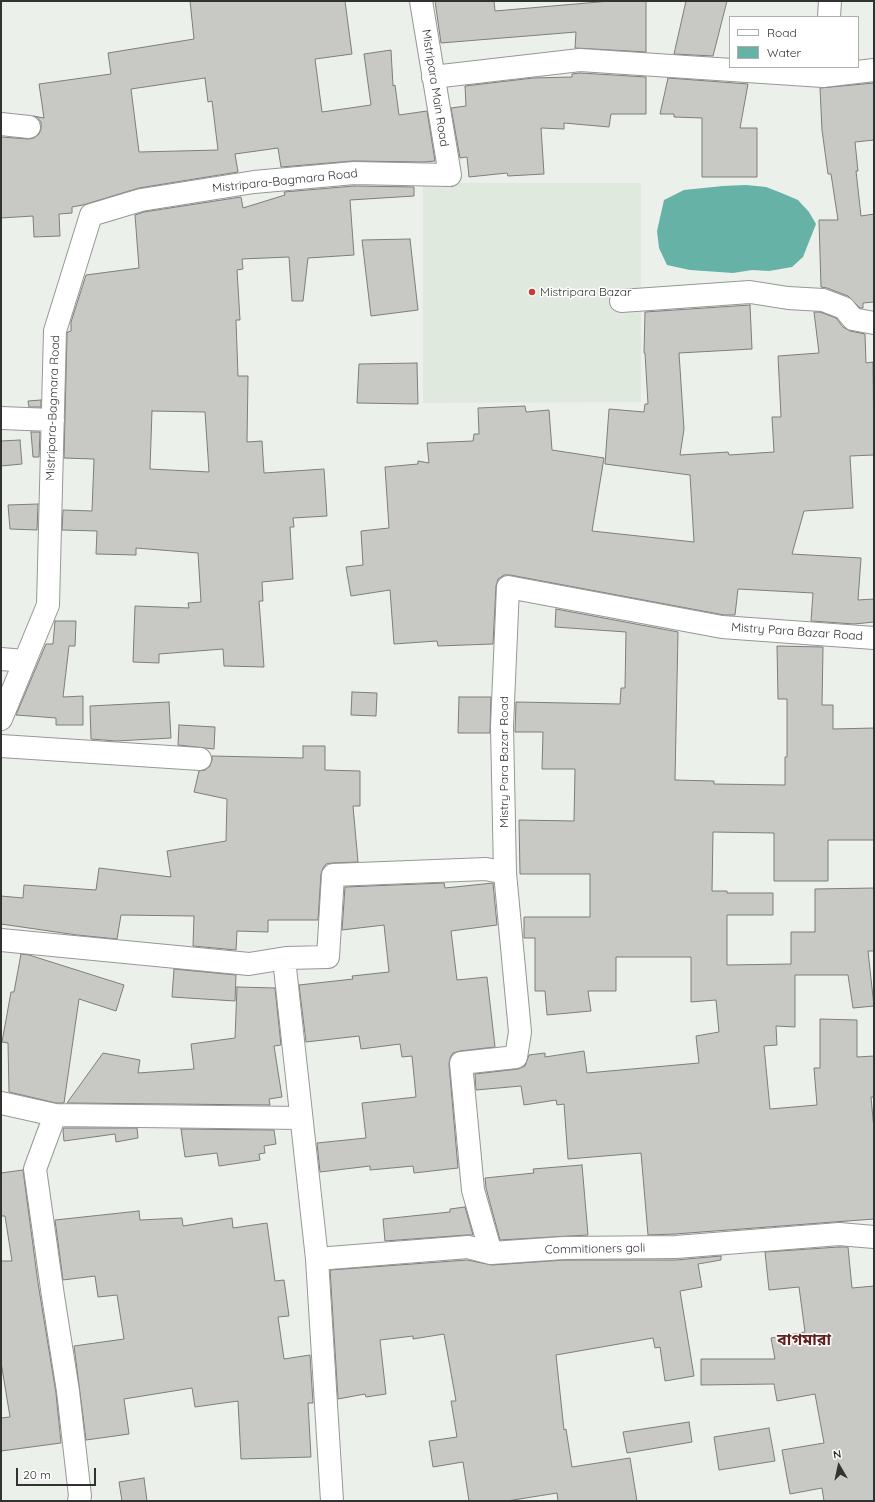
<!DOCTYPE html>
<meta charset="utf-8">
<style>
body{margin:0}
#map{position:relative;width:875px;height:1502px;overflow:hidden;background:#ecf0eb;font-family:Quicksand,sans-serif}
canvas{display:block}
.frame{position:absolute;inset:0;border:2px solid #313331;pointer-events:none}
.legend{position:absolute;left:729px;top:16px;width:130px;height:52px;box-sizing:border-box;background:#fff;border:1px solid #adadad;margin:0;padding:5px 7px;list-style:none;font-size:12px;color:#313331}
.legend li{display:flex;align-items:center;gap:8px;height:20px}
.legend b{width:20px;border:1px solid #adadad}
.north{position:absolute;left:819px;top:1446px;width:40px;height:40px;-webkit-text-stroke:3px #fff;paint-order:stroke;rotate:351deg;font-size:11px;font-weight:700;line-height:16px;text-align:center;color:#313331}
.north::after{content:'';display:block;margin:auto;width:14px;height:18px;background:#313331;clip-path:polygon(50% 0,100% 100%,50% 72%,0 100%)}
.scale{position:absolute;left:16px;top:1468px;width:80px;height:18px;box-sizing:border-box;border:2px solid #313331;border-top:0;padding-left:5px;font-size:12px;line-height:14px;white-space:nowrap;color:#313331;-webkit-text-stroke:3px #fff;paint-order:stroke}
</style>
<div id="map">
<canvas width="875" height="1502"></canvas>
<div class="frame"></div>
<ul class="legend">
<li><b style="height:5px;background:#fff"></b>Road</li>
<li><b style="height:11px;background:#66b2a6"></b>Water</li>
</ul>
<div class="north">N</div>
<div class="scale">20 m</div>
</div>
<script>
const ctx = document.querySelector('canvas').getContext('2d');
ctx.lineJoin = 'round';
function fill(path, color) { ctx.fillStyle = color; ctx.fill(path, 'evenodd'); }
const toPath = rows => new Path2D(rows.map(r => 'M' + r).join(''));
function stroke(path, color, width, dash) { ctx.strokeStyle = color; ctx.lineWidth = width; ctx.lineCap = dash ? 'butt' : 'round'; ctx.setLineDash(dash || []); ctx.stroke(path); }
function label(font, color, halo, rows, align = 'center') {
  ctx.font = font + ' Quicksand,"Noto Sans Bengali",sans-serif'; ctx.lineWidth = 3; ctx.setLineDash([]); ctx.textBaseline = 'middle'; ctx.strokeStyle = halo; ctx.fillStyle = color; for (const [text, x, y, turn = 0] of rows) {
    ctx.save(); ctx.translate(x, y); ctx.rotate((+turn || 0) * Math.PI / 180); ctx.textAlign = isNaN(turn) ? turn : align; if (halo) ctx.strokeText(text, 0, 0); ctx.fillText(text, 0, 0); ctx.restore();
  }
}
fill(toPath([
 [423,183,641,183,641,402,423,403]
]), '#e0e9dd');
fill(toPath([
 [746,185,766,187,779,192,798,200,809,212,816,224,803,257,792,267,769,271,752,270,733,273,690,270,667,265,659,248,657,231,664,200,684,190,723,186]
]), '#66b2a6');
const building = toPath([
 [190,1,345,1,352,54,315,59,322,112,371,105,364,54,391,50,393,86,395,85,399,115,427,111,435,161,424,162,353,161,281,167,278,148,235,154,238,172,139,188,83,205,72,207,72,213,59,214,60,236,34,237,33,216,1,218,1,137,28,139,34,138,39,134,41,129,41,122,37,117,33,116,44,118,39,84,111,74,108,53,194,39,190,1],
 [205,78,208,102,212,101,218,150,139,152,131,89,205,78],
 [435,1,494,1,495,11,610,1,646,1,646,52,575,48,576,32,441,43,435,1],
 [686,1,727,1,713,56,674,54,686,1],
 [580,73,646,77,646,114,611,114,609,127,564,123,564,129,541,128,544,174,508,176,507,173,469,177,467,157,460,158,451,108,466,106,465,86,533,78,572,77,572,74,580,73],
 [668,78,748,84,740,128,757,128,757,177,702,177,702,118,674,117,674,114,660,114,668,78],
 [874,83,874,140,855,142,858,171,856,171,861,216,874,214,874,302,863,303,863,308,860,308,848,296,827,288,821,287,819,220,838,220,831,174,828,174,822,130,820,88,874,83],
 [354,186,414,187,414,196,350,200,354,255,308,258,303,301,292,301,289,257,242,259,243,269,237,270,240,320,236,320,238,376,248,376,247,442,262,441,264,473,324,469,327,516,293,518,294,527,290,527,293,579,262,582,263,601,259,601,264,667,224,666,223,649,159,654,159,663,133,662,135,606,189,608,188,603,201,602,198,553,136,548,136,555,96,554,97,531,62,530,63,510,92,511,94,459,64,458,67,333,68,332,71,331,71,322,86,275,139,268,135,215,144,212,241,197,243,208,285,195,284,192,354,186],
 [152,411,205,412,209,472,150,469,152,411],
 [410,239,418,310,371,316,362,240,410,239],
 [750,305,752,349,679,353,684,429,680,455,728,452,729,455,774,452,772,417,781,417,778,356,819,353,814,312,820,312,836,318,843,327,850,331,865,334,866,363,873,362,874,455,850,456,853,508,804,511,792,554,861,558,858,600,874,599,874,622,854,624,811,621,813,593,738,589,735,615,724,615,510,575,504,575,498,579,496,586,493,644,438,646,437,641,394,644,390,590,351,596,346,567,363,565,361,531,389,528,385,467,418,464,418,461,429,463,427,443,473,441,474,434,479,434,478,408,525,406,526,412,549,410,552,450,604,458,592,531,694,542,690,475,605,464,609,409,644,412,645,404,648,404,645,353,644,353,645,312,750,305],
 [417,363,418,404,357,403,359,364,417,363],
 [41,400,41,407,29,407,28,401,41,400],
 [31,432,40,432,39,457,33,457,31,432],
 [20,440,22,464,1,466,1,441,20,440],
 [38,504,37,530,10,529,8,505,38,504],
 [556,609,678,632,675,780,714,781,714,784,785,785,785,757,787,757,787,699,778,699,777,646,823,647,822,705,833,705,833,729,874,728,874,840,828,840,828,881,774,881,774,833,713,832,712,891,727,891,727,893,773,893,773,915,727,915,727,965,791,964,791,932,815,932,815,889,874,888,874,951,868,951,874,1006,853,1008,848,975,795,975,795,1027,776,1026,777,1045,764,1046,770,1109,817,1105,814,1068,820,1068,820,1019,857,1020,857,1057,874,1056,874,1097,871,1097,874,1130,874,1219,675,1234,648,1235,641,1153,568,1159,564,1104,557,1105,556,1100,524,1105,521,1086,476,1090,475,1074,518,1069,525,1066,529,1055,545,1053,545,1057,584,1051,587,1073,699,1063,696,1036,719,1032,716,1000,691,1002,691,957,616,957,616,991,588,991,591,1011,547,1015,545,991,535,991,535,938,524,938,524,917,590,917,590,874,520,874,519,820,574,821,575,769,542,769,543,732,515,732,516,702,620,704,621,688,625,688,626,632,555,627,556,609],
 [55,621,76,621,75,646,69,646,63,697,83,696,83,725,56,725,56,718,16,715,46,644,53,644,55,621],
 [352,692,377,693,376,716,351,715,352,692],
 [459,697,491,697,490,733,458,733,459,697],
 [169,702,171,738,116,741,91,739,90,706,169,702],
 [179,725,215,727,214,749,178,745,179,725],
 [303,746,325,746,325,770,360,771,360,806,353,806,358,862,332,863,326,864,323,868,321,874,318,920,268,920,268,932,237,931,236,950,193,946,194,916,121,915,117,939,77,935,1,924,1,896,23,898,24,885,96,890,99,868,171,877,167,851,226,841,227,799,194,792,199,771,205,770,210,766,212,760,212,756,303,758,303,746],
 [444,883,445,888,493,883,497,925,451,931,457,980,487,977,495,1047,460,1051,453,1053,450,1058,449,1064,458,1168,414,1173,413,1166,370,1170,370,1166,320,1172,317,1143,366,1138,362,1103,416,1097,412,1056,402,1057,400,1044,361,1049,359,1036,306,1042,299,985,353,979,352,976,389,972,384,925,342,930,345,887,444,883],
 [21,954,29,955,124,985,116,1011,79,999,64,1103,56,1103,9,1092,8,1043,2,1042,11,992,14,992,21,954],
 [174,969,236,975,235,1001,172,997,174,969],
 [237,987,275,988,281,1045,274,1046,282,1097,269,1099,270,1105,67,1103,103,1053,140,1060,138,1073,194,1069,191,1044,235,1038,237,987],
 [64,1128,137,1128,138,1138,116,1142,115,1134,64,1141,63,1131,64,1128],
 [181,1129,274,1130,276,1144,264,1146,265,1153,259,1154,260,1160,219,1166,217,1153,185,1157,181,1129],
 [582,1165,588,1235,500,1240,486,1188,485,1178,534,1173,533,1169,582,1165],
 [23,1170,38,1283,56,1393,61,1443,1,1451,1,1418,10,1417,1,1362,1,1261,12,1261,5,1216,1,1216,1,1173,23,1170],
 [465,1207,473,1235,467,1235,385,1241,383,1219,450,1212,450,1209,465,1207],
 [139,1211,140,1220,182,1218,183,1226,232,1218,233,1228,267,1223,275,1281,284,1280,289,1316,278,1317,284,1359,310,1355,313,1403,308,1403,311,1457,241,1459,238,1401,195,1407,192,1388,124,1399,129,1434,86,1440,74,1346,124,1339,117,1295,98,1297,95,1276,63,1280,55,1220,139,1211],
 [839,1247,848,1247,852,1288,874,1286,874,1501,824,1501,822,1488,790,1494,782,1450,824,1443,815,1394,777,1401,774,1384,701,1385,701,1359,775,1359,771,1338,805,1332,799,1287,769,1290,765,1252,839,1247],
 [721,1256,721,1260,698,1264,702,1287,680,1291,694,1376,665,1381,660,1347,655,1348,653,1338,556,1355,564,1430,566,1429,572,1467,630,1458,637,1501,558,1501,557,1493,507,1501,469,1501,463,1462,433,1467,429,1441,457,1437,451,1401,456,1401,444,1334,413,1339,413,1336,380,1340,386,1394,366,1397,365,1394,338,1399,330,1270,467,1260,492,1265,564,1260,676,1260,721,1256],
 [689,1422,692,1442,627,1453,623,1432,689,1422],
 [769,1428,775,1461,719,1470,714,1437,769,1428],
 [144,1478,147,1501,122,1501,119,1482,144,1478]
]);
fill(building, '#c8c9c4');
stroke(building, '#7d7e79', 1);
const street = toPath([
 [829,17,830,1],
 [433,77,580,60,823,76,874,70],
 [1,124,29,127],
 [621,301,750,292,788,298,823,300,844,308,853,319,874,323],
 [1,418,53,420],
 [1,659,25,661],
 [1,719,48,605,55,331,91,215,141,200,254,182,354,173,450,175,421,1],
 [1,746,200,759],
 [1,940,249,964,286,958,328,957,333,875,486,869,505,873],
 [284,959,317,1259,332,1501],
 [1,1103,55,1115,301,1118],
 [55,1115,35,1169,53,1296,68,1391,80,1496,79,1501],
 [491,1253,473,1190,461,1063,516,1057,520,1032,505,873,502,726,508,587,722,627,874,638],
 [317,1259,468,1247,491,1253,564,1248,676,1247,839,1234,874,1237]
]);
stroke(street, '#959894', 24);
stroke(street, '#fff', 22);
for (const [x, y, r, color] of [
 [532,292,4,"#c93b35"]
]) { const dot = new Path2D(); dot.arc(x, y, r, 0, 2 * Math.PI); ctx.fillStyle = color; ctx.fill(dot); stroke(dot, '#fff', 1.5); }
label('12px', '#313331', '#fff', [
 ["Mistripara Main Road",435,88,81],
 ["Mistripara-Bagmara Road",285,181,-6],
 ["Mistripara-Bagmara Road",53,408,-88],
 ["Mistry Para Bazar Road",797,632,4],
 ["Mistry Para Bazar Road",504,762,-90],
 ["Commitioners goli",595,1249,-1]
]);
label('12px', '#313331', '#fff', [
 ["Mistripara Bazar",540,292]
], 'left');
label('bold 16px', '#631f1b', '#fff', [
 ["বাগমারা",804,1340]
]);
</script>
